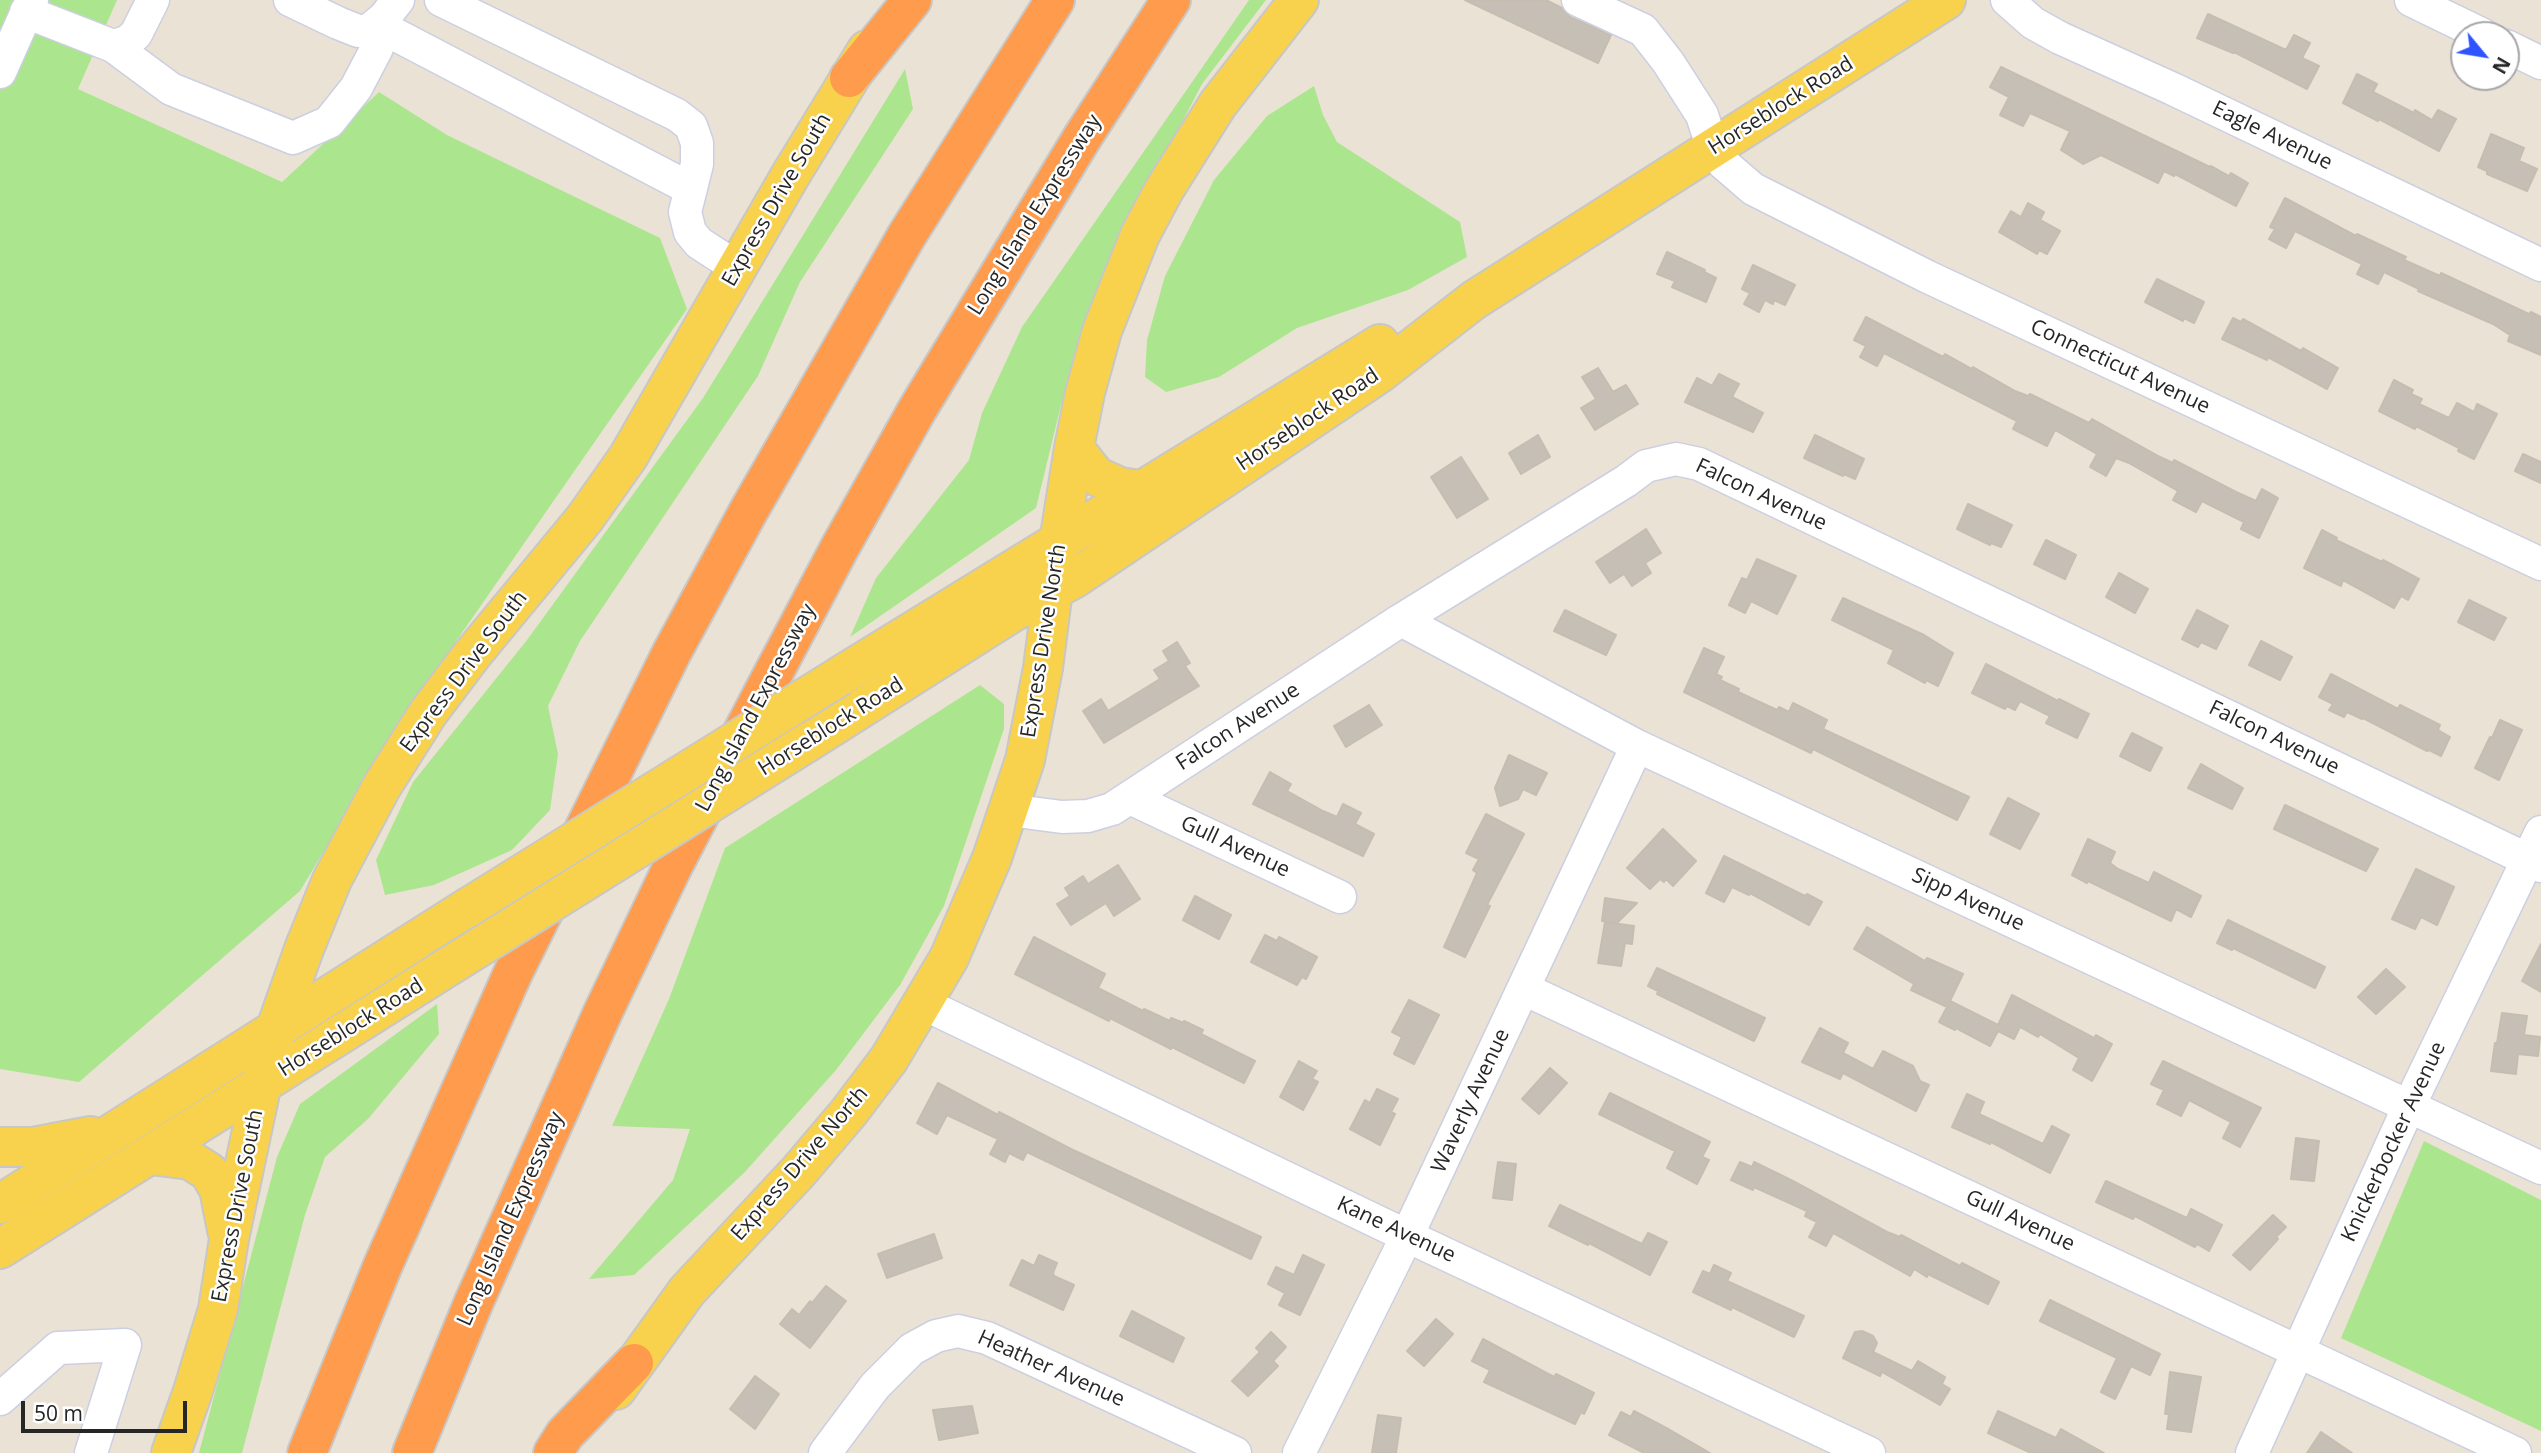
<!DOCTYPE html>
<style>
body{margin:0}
#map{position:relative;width:2541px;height:1453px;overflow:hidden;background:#ebe2d6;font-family:"Open Sans",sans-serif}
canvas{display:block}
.north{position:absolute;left:2450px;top:21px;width:70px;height:70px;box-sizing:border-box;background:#fff;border:2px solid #a8a8a8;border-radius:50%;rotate:120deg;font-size:19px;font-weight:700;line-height:28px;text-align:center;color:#262626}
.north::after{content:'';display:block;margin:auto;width:24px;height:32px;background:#2f54ff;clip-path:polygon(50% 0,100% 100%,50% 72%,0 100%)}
.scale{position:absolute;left:21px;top:1401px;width:166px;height:32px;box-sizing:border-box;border:4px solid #262626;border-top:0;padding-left:9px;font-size:21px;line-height:24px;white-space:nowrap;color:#262626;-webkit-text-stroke:5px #fff;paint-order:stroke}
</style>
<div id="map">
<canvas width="2541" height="1453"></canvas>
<div class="north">N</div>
<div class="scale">50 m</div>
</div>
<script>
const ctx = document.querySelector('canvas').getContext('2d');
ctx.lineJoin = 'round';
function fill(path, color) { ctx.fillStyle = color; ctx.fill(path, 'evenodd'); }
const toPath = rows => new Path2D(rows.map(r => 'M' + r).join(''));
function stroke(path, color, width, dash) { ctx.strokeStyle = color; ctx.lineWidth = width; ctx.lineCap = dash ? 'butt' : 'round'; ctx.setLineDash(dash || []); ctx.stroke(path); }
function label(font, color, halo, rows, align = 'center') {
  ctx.font = font + ' "Open Sans",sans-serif'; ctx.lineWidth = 5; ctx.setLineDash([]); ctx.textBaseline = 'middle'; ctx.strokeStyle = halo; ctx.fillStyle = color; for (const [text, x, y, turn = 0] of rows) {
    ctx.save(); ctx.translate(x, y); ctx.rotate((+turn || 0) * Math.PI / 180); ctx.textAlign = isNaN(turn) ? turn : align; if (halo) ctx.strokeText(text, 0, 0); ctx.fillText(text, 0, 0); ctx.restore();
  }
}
fill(toPath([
 [0,0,117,0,78,89,282,182,379,92,447,135,660,238,687,309,409,709,300,891,79,1082,0,1069],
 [1249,0,1266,0,1202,84,1112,256,1061,405,1036,508,850,637,876,578,969,460,982,413,1022,327],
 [905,69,913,109,800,282,758,376,580,641,548,706,558,754,550,810,512,850,434,885,385,895,376,860,413,782,527,640,703,398],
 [1314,86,1323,115,1337,142,1460,222,1467,257,1408,290,1297,328,1219,377,1166,392,1145,377,1147,340,1165,276,1214,180,1267,116],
 [980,685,1004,704,1004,729,944,906,900,985,836,1070,744,1173,634,1275,589,1279,673,1180,690,1129,612,1126,669,999,725,848],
 [437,1004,439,1034,368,1119,325,1157,305,1215,242,1453,199,1453,277,1157,300,1104],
 [2424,1141,2541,1200,2541,1431,2341,1338]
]), '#abe68e');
const building = toPath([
 [1465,0,1546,0,1562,8,1570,17,1611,35,1598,63,1465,0],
 [2208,14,2286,50,2294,35,2310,43,2302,58,2319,66,2307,89,2234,52,2233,53,2197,38,2208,14],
 [2001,67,2210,167,2211,166,2229,176,2231,173,2248,183,2236,206,2175,174,2174,176,2164,171,2158,183,2101,155,2083,164,2061,150,2070,131,2030,113,2023,126,2000,115,2009,97,1990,87,2001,67],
 [2357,74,2377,84,2373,92,2414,113,2415,110,2432,120,2438,110,2456,119,2439,151,2379,119,2378,121,2343,103,2357,74],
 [2491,134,2524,148,2519,161,2537,169,2527,191,2487,174,2487,171,2478,167,2491,134],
 [2285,198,2356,236,2357,234,2406,257,2404,260,2440,276,2441,273,2529,314,2531,312,2541,317,2541,355,2508,341,2510,335,2493,324,2418,291,2419,289,2384,272,2378,284,2357,274,2362,264,2295,231,2286,248,2269,239,2275,229,2270,227,2285,198],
 [2028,203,2044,212,2040,220,2060,231,2047,254,2039,250,2037,254,1999,232,2011,211,2021,217,2028,203],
 [1667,252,1705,270,1704,272,1716,278,1706,302,1672,287,1675,281,1657,274,1667,252],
 [1753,265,1795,285,1785,305,1774,300,1773,304,1765,300,1759,312,1744,304,1750,293,1742,289,1753,265],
 [2157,279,2204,302,2194,323,2184,318,2183,321,2145,302,2157,279],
 [1866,317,1943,357,1945,354,1972,369,1973,367,2015,391,2028,396,2030,394,2089,423,2092,419,2160,457,2173,463,2174,460,2236,492,2256,501,2262,489,2278,498,2259,538,2241,529,2244,522,2202,501,2196,512,2173,500,2178,491,2129,463,2116,458,2106,476,2090,467,2097,454,2055,430,2047,446,2013,429,2017,421,1884,353,1877,366,1860,357,1866,346,1854,340,1866,317],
 [2233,318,2241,322,2243,319,2301,351,2303,348,2338,368,2327,389,2268,357,2267,360,2222,339,2233,318],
 [1598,368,1613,392,1626,385,1638,404,1595,430,1581,408,1596,399,1582,377,1598,368],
 [1719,374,1739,384,1732,397,1763,413,1753,432,1685,402,1697,378,1712,386,1719,374],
 [2394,380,2413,390,2411,394,2422,399,2419,404,2449,418,2457,403,2474,412,2477,404,2497,414,2474,459,2458,451,2459,448,2416,426,2415,429,2379,411,2394,380],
 [1538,435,1550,457,1521,474,1509,453,1538,435],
 [1815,435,1864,459,1855,479,1844,474,1843,476,1804,458,1815,435],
 [2523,454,2541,462,2541,483,2515,471,2523,454],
 [1461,457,1488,499,1457,518,1431,477,1461,457],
 [1968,504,2012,525,2001,547,1991,543,1990,545,1957,529,1968,504],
 [1646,529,1661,553,1645,563,1651,573,1632,586,1624,574,1610,583,1596,562,1646,529],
 [2322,530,2337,538,2336,540,2382,562,2383,560,2419,579,2408,600,2401,596,2394,608,2343,580,2341,586,2304,568,2322,530],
 [2046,540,2076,555,2065,579,2034,564,2046,540],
 [1757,559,1796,576,1777,614,1751,601,1745,613,1729,605,1742,578,1747,580,1757,559],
 [2119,573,2148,589,2135,613,2106,597,2119,573],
 [1843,598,1924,635,1953,653,1938,686,1926,680,1925,683,1888,663,1894,650,1832,620,1843,598],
 [2469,600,2506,618,2494,640,2458,622,2469,600],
 [1565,610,1616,635,1606,655,1554,631,1565,610],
 [2197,610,2228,626,2216,649,2201,642,2198,647,2182,639,2197,610],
 [2261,641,2292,657,2280,680,2249,665,2261,641],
 [1177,642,1190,663,1185,666,1199,686,1104,743,1083,711,1101,699,1108,711,1160,679,1154,670,1169,661,1163,651,1177,642],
 [1704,648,1724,657,1716,674,1722,677,1720,680,1739,689,1738,692,1777,710,1779,707,1789,712,1793,703,1827,720,1823,729,1969,797,1957,820,1813,749,1811,753,1684,692,1704,648],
 [1986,664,2058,701,2059,699,2089,714,2077,738,2046,723,2050,716,2020,701,2015,710,2007,706,2005,709,1972,693,1986,664],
 [2331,674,2398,709,2400,705,2440,725,2438,730,2450,737,2441,756,2429,750,2427,751,2363,718,2362,719,2347,712,2344,717,2329,710,2333,704,2319,697,2331,674],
 [1369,705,1382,725,1346,747,1334,726,1369,705],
 [2500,720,2522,730,2499,780,2475,768,2490,737,2492,738,2500,720],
 [2132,733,2162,748,2150,771,2120,756,2132,733],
 [1509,755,1547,773,1536,795,1523,789,1518,799,1500,806,1495,788,1509,755],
 [2201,764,2243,788,2232,809,2188,788,2201,764],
 [1270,772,1291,784,1287,791,1323,811,1337,817,1343,804,1361,813,1355,824,1374,834,1363,856,1253,804,1270,772],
 [2008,798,2039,814,2020,849,1990,834,2008,798],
 [2285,805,2378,849,2366,871,2274,829,2285,805],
 [1486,814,1524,834,1487,905,1490,906,1465,957,1444,947,1477,873,1473,870,1479,859,1466,853,1486,814],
 [1663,829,1696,861,1673,886,1666,879,1664,882,1660,879,1650,889,1627,868,1663,829],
 [2088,839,2115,852,2110,863,2118,869,2149,883,2154,872,2201,896,2191,917,2176,909,2171,921,2088,881,2087,883,2072,875,2088,839],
 [1724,856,1805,896,1807,894,1822,902,1809,925,1750,893,1749,895,1732,887,1724,902,1706,893,1724,856],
 [1118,865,1140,899,1114,916,1106,903,1071,925,1057,904,1070,896,1065,888,1083,876,1088,884,1118,865],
 [2416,869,2454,887,2437,925,2421,917,2415,929,2392,919,2416,869],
 [1195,896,1231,915,1219,939,1183,920,1195,896],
 [1605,898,1637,903,1617,923,1602,921,1605,898],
 [2228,920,2325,967,2315,988,2233,948,2232,950,2217,943,2228,920],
 [1605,922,1634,926,1632,944,1625,943,1621,966,1598,963,1605,922],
 [1867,927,1925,961,1927,958,1963,974,1950,1001,1998,1025,2012,995,2094,1038,2096,1035,2112,1044,2092,1081,2073,1070,2079,1058,2040,1034,2038,1037,2020,1027,2014,1039,1998,1031,1990,1046,1956,1028,1955,1030,1939,1022,1947,1007,1911,990,1914,984,1854,949,1867,927],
 [1265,935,1277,941,1279,937,1317,957,1306,979,1302,977,1297,985,1251,962,1265,935],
 [1034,937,1105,974,1098,988,1143,1011,1144,1009,1170,1021,1171,1018,1184,1023,1184,1021,1203,1030,1201,1034,1255,1061,1244,1083,1172,1047,1171,1049,1110,1018,1109,1021,1015,974,1034,937],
 [2541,944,2541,992,2522,981,2541,944],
 [1657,968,1765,1018,1754,1041,1657,994,1658,991,1648,986,1657,968],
 [2386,969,2405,987,2376,1014,2358,997,2386,969],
 [1409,1000,1439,1015,1414,1064,1394,1054,1402,1037,1392,1032,1409,1000],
 [2502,1013,2527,1016,2524,1035,2540,1037,2538,1056,2518,1054,2516,1074,2491,1071,2495,1043,2497,1043,2502,1013],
 [1820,1028,1848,1043,1843,1053,1873,1069,1883,1051,1913,1066,1920,1081,1929,1085,1916,1111,1843,1073,1840,1079,1802,1062,1820,1028],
 [1299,1061,1317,1071,1312,1079,1318,1082,1303,1110,1280,1097,1299,1061],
 [2163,1061,2261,1108,2240,1147,2223,1138,2231,1122,2189,1100,2181,1116,2157,1104,2164,1090,2151,1084,2163,1061],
 [1550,1068,1567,1083,1539,1114,1522,1099,1550,1068],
 [938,1083,998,1115,999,1112,1071,1149,1261,1237,1251,1259,1027,1152,1023,1160,1009,1153,1005,1162,990,1154,998,1139,947,1115,937,1134,917,1123,938,1083],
 [1377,1089,1398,1099,1391,1112,1395,1114,1380,1145,1350,1129,1365,1100,1370,1103,1377,1089],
 [1610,1093,1710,1142,1702,1157,1709,1160,1697,1184,1667,1168,1675,1151,1599,1114,1610,1093],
 [1967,1094,1984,1102,1979,1114,2043,1144,2052,1126,2069,1135,2050,1173,1991,1142,1990,1144,1952,1127,1967,1094],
 [2296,1138,2319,1141,2314,1181,2291,1179,2296,1138],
 [1498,1162,1516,1164,1512,1200,1493,1198,1498,1162],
 [1740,1162,1752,1167,1754,1162,1791,1180,1887,1232,1900,1237,1901,1235,1960,1266,1962,1263,1999,1282,1988,1304,1928,1274,1927,1277,1914,1269,1910,1276,1833,1233,1826,1246,1809,1237,1817,1222,1805,1216,1807,1211,1754,1187,1753,1190,1731,1180,1740,1162],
 [2106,1181,2187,1218,2191,1209,2222,1225,2209,1251,2197,1244,2195,1247,2135,1216,2133,1219,2096,1202,2106,1181],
 [1560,1205,1642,1244,1648,1233,1667,1242,1650,1275,1589,1243,1588,1245,1549,1226,1560,1205],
 [2273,1215,2286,1227,2276,1237,2278,1239,2250,1270,2233,1255,2273,1215],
 [934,1234,942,1258,887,1278,878,1254,934,1234],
 [1039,1255,1057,1263,1053,1273,1054,1276,1074,1285,1063,1310,1010,1285,1022,1260,1034,1266,1039,1255],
 [1303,1255,1324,1265,1300,1315,1279,1305,1285,1293,1268,1284,1276,1267,1294,1275,1303,1255],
 [1714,1265,1731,1273,1727,1281,1804,1316,1794,1337,1732,1307,1731,1310,1693,1292,1703,1271,1710,1274,1714,1265],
 [826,1286,846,1301,810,1348,780,1324,792,1309,799,1315,810,1301,812,1303,826,1286],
 [2050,1300,2160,1354,2150,1375,2131,1366,2115,1399,2101,1392,2117,1358,2040,1321,2050,1300],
 [1132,1311,1184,1338,1173,1362,1120,1336,1132,1311],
 [1436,1319,1453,1334,1424,1366,1407,1351,1436,1319],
 [1862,1331,1873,1336,1877,1343,1873,1352,1912,1371,1918,1361,1945,1377,1942,1384,1950,1389,1940,1405,1882,1372,1880,1376,1843,1358,1855,1332,1862,1331],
 [1271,1332,1286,1347,1273,1361,1278,1366,1248,1396,1232,1381,1260,1352,1256,1348,1271,1332],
 [1483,1339,1554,1377,1556,1374,1594,1393,1584,1414,1581,1412,1575,1424,1484,1382,1490,1370,1472,1361,1483,1339],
 [2170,1372,2201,1377,2191,1432,2167,1429,2169,1414,2165,1414,2170,1372],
 [755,1376,779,1394,755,1429,730,1409,755,1376],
 [972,1406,978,1433,939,1440,933,1410,972,1406],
 [1634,1411,1670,1430,1710,1453,1644,1453,1609,1435,1621,1412,1631,1417,1634,1411],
 [1998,1411,2056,1438,2061,1429,2104,1453,2031,1453,1988,1433,1998,1411],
 [1378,1415,1401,1418,1396,1453,1372,1453,1378,1415],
 [2321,1432,2352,1453,2307,1453,2321,1432]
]);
fill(building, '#c5bfb6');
stroke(building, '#c5beb0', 2);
const minor = toPath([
 [290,0,338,23,358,31,368,31,384,18,398,0],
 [441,0,677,115,691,126,697,143,697,164,685,212,690,232,699,243,736,267],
 [1578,0,1643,30,1668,62,1702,115,1713,149,1724,164,1753,189,1928,277,2541,564],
 [2007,0,2033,23,2060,38,2173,89,2541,265],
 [2411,0,2483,35],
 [26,12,113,46,127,42,136,34,153,0],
 [113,46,171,89,293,138,329,122,356,88,377,48,377,25,691,189],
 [2506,46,2541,63],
 [0,72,32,0],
 [1401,620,1637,746,2541,1168],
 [1130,798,1340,897],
 [1009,810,1062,817,1088,816,1112,809,1401,620,1626,481,1646,466,1676,459,1699,464,2541,866],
 [1524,989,2515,1453],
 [924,1004,1407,1236,1869,1453],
 [0,1399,58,1348,125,1345,91,1453],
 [825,1453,875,1386,912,1349,936,1336,958,1331,987,1338,1235,1453],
 [1299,1453,1407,1236,1637,746],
 [2252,1453,2409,1106,2541,832]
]);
const major = toPath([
 [1074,448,1096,476,1120,487,1139,490],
 [840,676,1380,344],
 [808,742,1013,612,1075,578,1380,373,1474,300,1946,0],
 [0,1147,33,1147,91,1136],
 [151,1155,190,1160,209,1172,219,1189,227,1230],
 [0,1204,467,908],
 [0,1249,438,973],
 [616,1390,687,1291,799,1171,849,1112,889,1059,949,958,992,858,1025,760,1043,668,1059,542,1074,448,1085,393,1102,331,1140,235,1164,190,1218,104,1299,0],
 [171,1453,193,1391,218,1309,229,1239,262,1083,275,1031,304,949,332,880,382,786,428,713,471,656,585,518,628,457,790,176,867,50]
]);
const highway = toPath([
 [849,78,912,0],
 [307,1453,383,1265,513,973,672,652,748,512,907,235,1055,0],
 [412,1453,473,1304,603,1012,672,868,764,691,839,549,917,410,1082,138,1171,0],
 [553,1453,565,1434,634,1363]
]);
stroke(minor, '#cccfe1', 35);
stroke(major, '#c7c7c7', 42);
stroke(highway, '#c7c7c7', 42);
stroke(minor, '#fff', 32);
stroke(major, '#f9d24d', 38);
stroke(highway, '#ff9b4d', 38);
const majorBridge = toPath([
 [467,908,840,676],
 [438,973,808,742]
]);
stroke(majorBridge, '#c7c7c7', 42, []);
stroke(majorBridge, '#f9d24d', 38);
label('21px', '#262626', '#fff', [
 ["Horseblock Road",1781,106,-32],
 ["Eagle Avenue",2272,136,26],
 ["Express Drive South",777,200,-60],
 ["Long Island Expressway",1035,215,-58],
 ["Connecticut Avenue",2120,367,25],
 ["Horseblock Road",1308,420,-34],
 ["Falcon Avenue",1761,495,25],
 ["Express Drive North",1044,641,-81],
 ["Express Drive South",464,672,-53],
 ["Long Island Expressway",756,708,-62],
 ["Horseblock Road",831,727,-32],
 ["Falcon Avenue",1238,727,-33],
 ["Falcon Avenue",2274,738,26],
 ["Gull Avenue",1235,847,25],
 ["Sipp Avenue",1968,900,25],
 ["Horseblock Road",351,1028,-32],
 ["Waverly Avenue",1471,1101,-65],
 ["Knickerbocker Avenue",2394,1142,-65],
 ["Express Drive North",800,1164,-49],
 ["Express Drive South",238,1206,-79],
 ["Long Island Expressway",511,1219,-66],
 ["Gull Avenue",2020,1221,25],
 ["Kane Avenue",1396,1230,25],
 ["Heather Avenue",1051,1369,24]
]);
</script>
